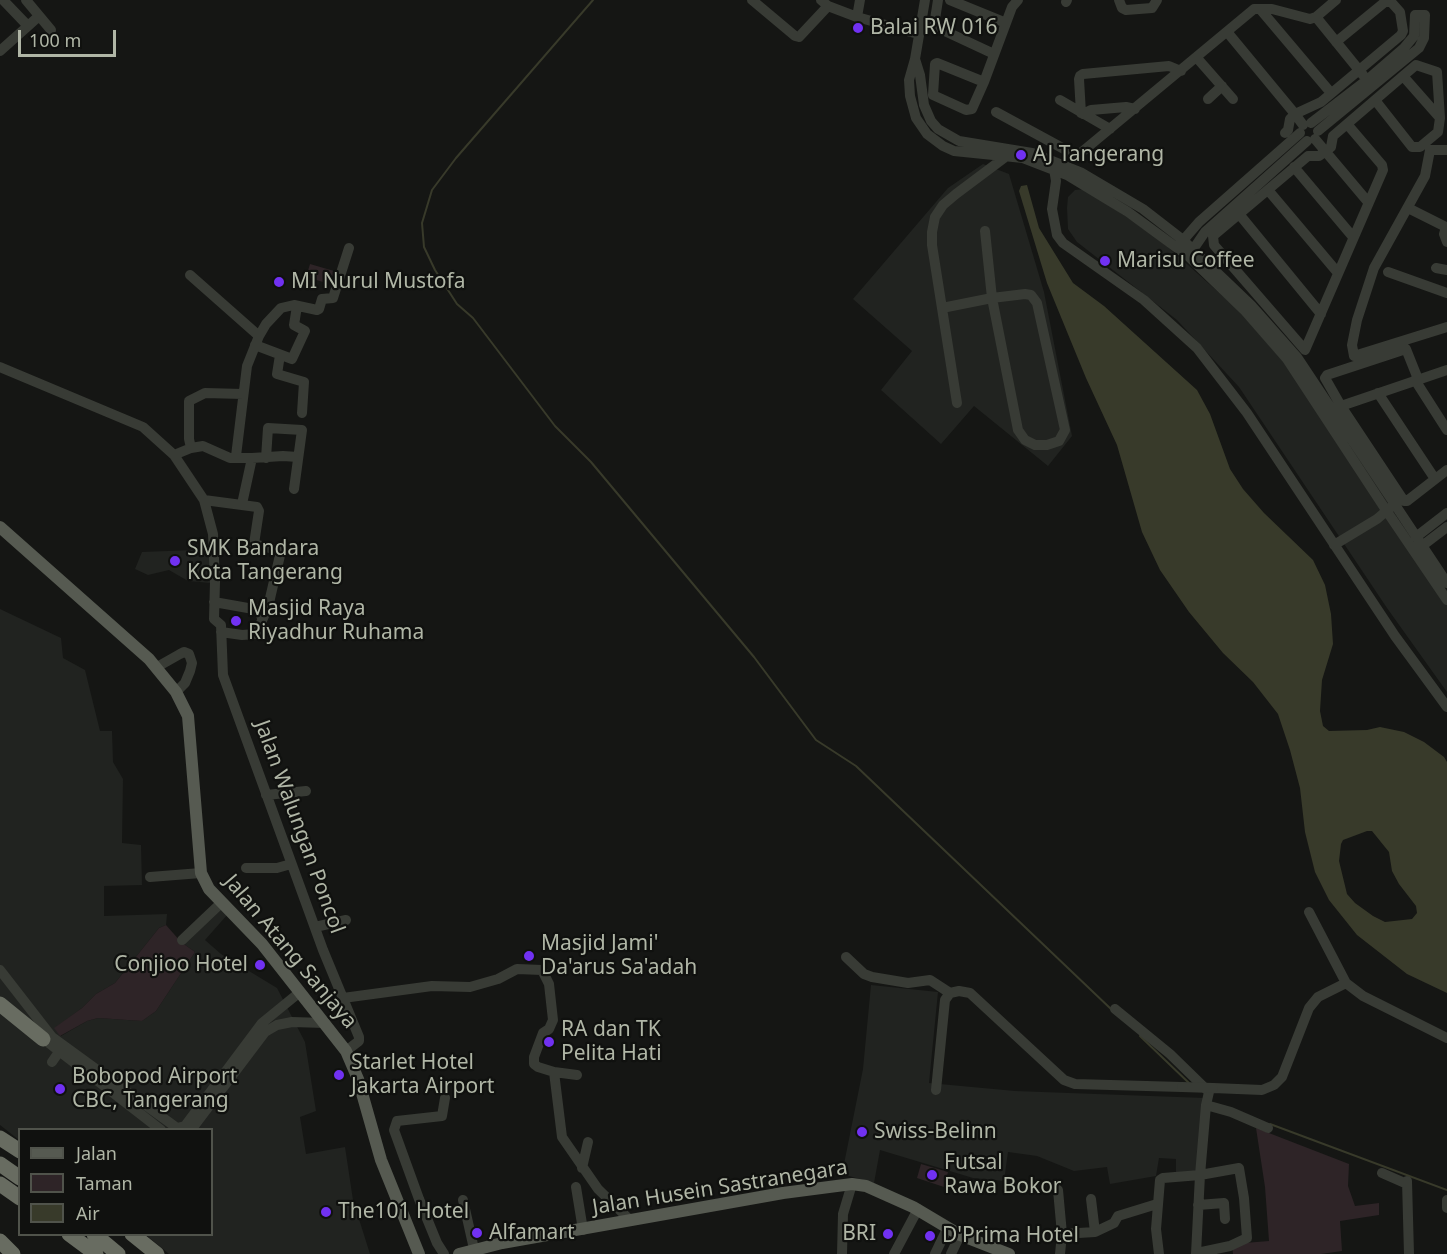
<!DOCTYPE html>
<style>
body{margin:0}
#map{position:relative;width:1447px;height:1254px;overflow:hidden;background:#151614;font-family:"Noto Sans",sans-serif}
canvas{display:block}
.legend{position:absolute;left:18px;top:1128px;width:195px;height:108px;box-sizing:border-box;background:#10110f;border:2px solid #50534b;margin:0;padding:8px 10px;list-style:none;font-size:18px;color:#b0b6a6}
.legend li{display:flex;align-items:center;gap:12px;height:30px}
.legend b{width:30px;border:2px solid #50534b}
.scale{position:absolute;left:18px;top:30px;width:98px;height:27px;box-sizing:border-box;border:3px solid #b0b6a6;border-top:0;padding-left:8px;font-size:18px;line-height:21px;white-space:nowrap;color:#b0b6a6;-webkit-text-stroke:4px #10110f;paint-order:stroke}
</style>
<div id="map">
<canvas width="1447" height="1254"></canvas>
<ul class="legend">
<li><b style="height:8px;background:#565a51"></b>Jalan</li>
<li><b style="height:16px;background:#2e2427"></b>Taman</li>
<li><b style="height:16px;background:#383a2a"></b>Air</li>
</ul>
<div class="scale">100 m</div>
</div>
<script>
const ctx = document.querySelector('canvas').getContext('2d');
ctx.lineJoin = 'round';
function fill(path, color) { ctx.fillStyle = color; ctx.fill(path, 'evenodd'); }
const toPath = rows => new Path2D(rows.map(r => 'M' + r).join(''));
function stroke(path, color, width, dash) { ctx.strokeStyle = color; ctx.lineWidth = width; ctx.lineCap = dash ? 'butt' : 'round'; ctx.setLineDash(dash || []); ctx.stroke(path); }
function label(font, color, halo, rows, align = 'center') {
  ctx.font = font + ' "Noto Sans",sans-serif'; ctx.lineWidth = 4.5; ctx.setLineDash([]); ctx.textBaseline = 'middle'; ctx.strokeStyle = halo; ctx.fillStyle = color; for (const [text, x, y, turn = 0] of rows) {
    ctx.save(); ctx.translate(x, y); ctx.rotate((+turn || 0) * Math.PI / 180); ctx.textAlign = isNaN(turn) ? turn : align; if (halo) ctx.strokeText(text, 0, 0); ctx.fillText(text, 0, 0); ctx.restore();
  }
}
fill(toPath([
 [983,164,1009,174,1044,292,1072,436,1048,466,974,406,941,444,881,390,912,351,853,299,948,188],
 [1086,189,1160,240,1234,306,1284,362,1447,605,1447,692,1387,608,1239,387,1177,320,1077,242,1068,229,1067,208,1068,197,1075,190],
 [211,544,211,583,188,581,169,570,148,575,135,569,142,552,193,550],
 [0,609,61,638,63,658,85,670,100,731,112,731,113,762,123,779,122,843,141,845,142,885,104,886,104,916,167,914,166,925,159,928,115,983,96,994,82,1008,55,1028,61,1036,87,1021,98,1018,142,1021,156,1011,195,952,181,942,222,908,228,914,205,940,221,954,277,988,305,1042,316,1111,300,1117,306,1154,345,1147,353,1200,370,1254,169,1254,146,1235,212,1234,212,1130,20,1130,19,1140,0,1125],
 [871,985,938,992,929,1083,1015,1091,1205,1098,1201,1175,1176,1174,1176,1159,1159,1158,1156,1176,1110,1184,1107,1167,1074,1171,1037,1156,1008,1152,1004,1181,973,1178,880,1150,874,1183,842,1174,863,1069]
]), '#212320');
fill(toPath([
 [310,264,334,271,330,284,306,277],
 [166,925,181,942,195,952,156,1011,142,1021,98,1018,87,1021,60,1036,54,1028,82,1008,96,994,115,983,159,928],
 [1256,1128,1349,1164,1348,1186,1355,1206,1379,1203,1379,1215,1340,1221,1342,1251,1321,1254,1233,1254,1232,1244,1269,1241,1265,1187],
 [921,1164,948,1172,944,1187,917,1178]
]), '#2e2427');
fill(toPath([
 [1027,185,1039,228,1073,283,1104,306,1197,390,1210,414,1230,469,1243,489,1264,513,1313,560,1325,585,1331,614,1333,644,1322,680,1320,711,1323,726,1329,731,1367,730,1380,727,1404,732,1424,742,1444,757,1447,762,1447,993,1407,974,1357,935,1329,900,1315,872,1305,832,1300,788,1290,750,1278,714,1253,682,1223,653,1189,612,1160,570,1142,532,1117,445,1086,378,1047,283,1019,191,1021,186],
 [1367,831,1372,831,1389,852,1392,871,1399,884,1416,906,1417,913,1412,919,1385,922,1373,916,1355,903,1347,894,1339,861,1341,844,1343,840]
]), '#383a2a');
stroke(toPath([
 [593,0,456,158,432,190,422,223,424,247,435,270,457,304,473,318,555,426,591,462,754,657,816,740,856,766,1112,1010],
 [1140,1036,1190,1084],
 [1270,1124,1447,1190]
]), '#383a2a', 2);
stroke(toPath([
 [3,0,28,26,39,16],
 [26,0,51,30],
 [752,0,795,36,799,37,828,6],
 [821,0,828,6,857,17,918,34],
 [925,0,915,59,909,80,910,96,916,118,927,134,943,146,954,151,1023,158,1067,175,1128,212,1188,256,1245,311,1287,359,1386,510,1447,600],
 [938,0,934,26,994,54],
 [950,0,1006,23],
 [1119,0,1122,8,1126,10,1152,8,1157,0],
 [1066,2,1067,0],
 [1260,9,1331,93],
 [857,17,860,0],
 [1316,17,1363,75],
 [1228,33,1295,114,1303,125],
 [0,51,28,26],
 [1197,58,1233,99],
 [915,59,920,75,924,105,931,121,938,129,959,141,1032,153,1082,173,1143,209,1183,240,1251,305,1297,357,1447,583],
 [984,82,937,63,935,64,933,95,966,110,972,109,984,82,1012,7,1018,0],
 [1208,99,1222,86],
 [1060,100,1110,129],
 [1375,100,1412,147,1420,147,1438,132,1440,118,1403,76],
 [996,112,1077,156,1254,9,1272,9,1310,19,1316,17,1336,0],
 [1081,113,1079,79,1080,76,1083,74,1169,66,1181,71],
 [1083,114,1091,110,1126,107,1135,109],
 [1311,123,1367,80,1404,48,1414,36,1415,15,1425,15,1424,38,1419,48,1318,131],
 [1347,124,1382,165,1383,170,1305,350,1214,245,1213,236,1308,156,1319,156,1331,147,1333,136,1403,76,1416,65,1437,72,1440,118],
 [1285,133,1288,130,1290,119,1295,114,1321,102,1401,35,1403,31,1400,12,1391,2,1385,2,1336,42],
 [1315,139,1368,202],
 [1447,150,1430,150,1425,176,1374,268,1357,320,1352,345,1354,356,1447,327],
 [1294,167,1353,237],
 [1054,169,1056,181,1052,209,1057,235,1063,243,1144,300,1197,348,1247,413,1395,636,1447,707],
 [1268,190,1338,273],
 [1408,208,1446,227,1444,234,1447,242],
 [1239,214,1321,314],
 [1179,245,1199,222,1300,133],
 [1190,254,1205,232,1307,141],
 [1436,268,1447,270],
 [1388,272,1447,293],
 [190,275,259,336],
 [942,308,992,298,1025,294,1031,295,1037,303,1065,430,1059,441,1047,445,1035,445,1025,440,1018,430,992,298,985,231],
 [255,345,292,359,305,331,294,325,297,306],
 [280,355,277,374,304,382,302,413],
 [0,367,143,427,174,455,204,500,213,534,215,582,214,619,221,625,223,675,323,950,359,1037,359,1041,346,1051],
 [1418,379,1406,349,1327,375,1325,378,1341,406,1404,501,1407,501,1447,470],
 [1415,380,1447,430],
 [1378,393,1435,479],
 [957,403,932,245,932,232,935,217,943,205,956,194,1008,155],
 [1341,406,1447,370],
 [191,448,189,439,189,401,205,393,243,394],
 [174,455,191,448,203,446,230,458,252,458],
 [236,456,247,366,259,336,266,324,281,308,294,305,317,310,319,309,322,299,333,298,349,248],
 [266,458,268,428,302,430,294,489],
 [204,500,257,507,259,511,254,544,281,551,268,607,256,634,242,635,221,632],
 [242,504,252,458,283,456,298,457],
 [1416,537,1447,513],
 [1334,545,1377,519,1391,507],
 [1422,546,1447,527],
 [214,602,259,610,262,618],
 [157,667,180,654,184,652,189,654,192,663,190,671,185,683,176,692],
 [266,795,306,791],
 [246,868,277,868,291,864],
 [150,877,201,873],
 [1309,912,1346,983,1363,996,1447,1038],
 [315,927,346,920],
 [182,940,222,902],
 [846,957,864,974,872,977,908,983,930,980,950,993],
 [0,970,52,1037,177,1128,185,1126,262,1023,300,992],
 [343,998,432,986,470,987,498,979,517,969,542,970,549,984,553,1020,549,1029,543,1033,534,1057,534,1064,538,1067,554,1072,562,1137,598,1189,631,1221],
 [1115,1009,1170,1054,1209,1092,1206,1105,1200,1175,1163,1178,1160,1180,1156,1229,1159,1254],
 [45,1040,161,1130],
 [52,1062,63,1046],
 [554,1072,577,1075],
 [1213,1088,1262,1090,1274,1085,1282,1077,1309,1008,1318,997,1346,983],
 [936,1090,945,1000,950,993,959,991,970,993,1064,1080,1075,1084,1182,1087],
 [1206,1105,1231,1112,1268,1128],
 [191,1130,265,1032,277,1025,292,1022,325,1023],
 [582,1168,588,1142],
 [1382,1173,1407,1184],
 [1407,1181,1409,1254],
 [576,1187,583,1230],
 [1058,1190,1062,1234,1060,1254],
 [1091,1199,1095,1232],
 [463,1200,474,1249],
 [1447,1200,1447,1208],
 [1198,1205,1224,1203,1225,1219],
 [1062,1234,1095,1232,1114,1223,1118,1216,1157,1204],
 [444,1254,437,1243,419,1199,394,1130,397,1121,442,1116,445,1098],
 [842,1254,843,1214,852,1184],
 [894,1254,918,1209],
 [935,1254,947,1229],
 [951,1254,960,1235],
 [1196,1254,1200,1175,1239,1168,1244,1198,1247,1238,1230,1246,1197,1253]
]), '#383b35', 10);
stroke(toPath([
 [0,527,149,659,176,692,188,716,201,873,209,889,262,944,346,1051,358,1079,381,1160,419,1254],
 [459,1254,502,1243,783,1193,852,1184,866,1186,913,1207,960,1235,1009,1254]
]), '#565a51', 12);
stroke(toPath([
 [0,1004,43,1039],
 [0,1138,20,1151],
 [0,1164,20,1178],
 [0,1184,20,1198],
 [69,1234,96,1254],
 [94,1234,118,1254],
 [132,1234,157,1254],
 [0,1241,13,1254]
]), '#686c61', 15);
stroke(toPath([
 [1182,1087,1213,1088]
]), '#383b35', 10);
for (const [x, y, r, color] of [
 [858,28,6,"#7131f2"],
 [1021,155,6,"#7131f2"],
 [1105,261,6,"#7131f2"],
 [279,282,6,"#7131f2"],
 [175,561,6,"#7131f2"],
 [236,621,6,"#7131f2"],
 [529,956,6,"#7131f2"],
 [260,965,6,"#7131f2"],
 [549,1042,6,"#7131f2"],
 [339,1075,6,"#7131f2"],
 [60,1089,6,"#7131f2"],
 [862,1132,6,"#7131f2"],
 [932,1175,6,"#7131f2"],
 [326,1212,6,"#7131f2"],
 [477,1233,6,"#7131f2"],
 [888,1234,6,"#7131f2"],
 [930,1236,6,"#7131f2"]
]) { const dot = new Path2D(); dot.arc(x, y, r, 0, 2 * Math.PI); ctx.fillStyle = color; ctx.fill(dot); stroke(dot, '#10110f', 2); }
label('21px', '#b0b6a6', '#10110f', [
 ["Balai RW 016",870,28],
 ["AJ Tangerang",1033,155],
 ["Marisu Coffee",1117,261],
 ["MI Nurul Mustofa",291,282],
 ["SMK Bandara",187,549],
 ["Kota Tangerang",187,573],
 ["Masjid Raya",248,609],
 ["Riyadhur Ruhama",248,633],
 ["Masjid Jami'",541,944],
 ["Da'arus Sa'adah",541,968],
 ["Conjioo Hotel",248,965,"right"],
 ["RA dan TK",561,1030],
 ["Pelita Hati",561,1054],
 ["Starlet Hotel",351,1063],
 ["Jakarta Airport",351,1087],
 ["Bobopod Airport",72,1077],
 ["CBC, Tangerang",72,1101],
 ["Swiss-Belinn",874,1132],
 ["Futsal",944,1163],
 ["Rawa Bokor",944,1187],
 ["The101 Hotel",338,1212],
 ["Alfamart",489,1233],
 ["BRI",876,1234,"right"],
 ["D'Prima Hotel",942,1236]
], 'left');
label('21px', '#b0b6a6', '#10110f', [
 ["Jalan Walungan Poncol",299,827,70],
 ["Jalan Atang Sanjaya",290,952,50],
 ["Jalan Husein Sastranegara",720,1188,-9]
]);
</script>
